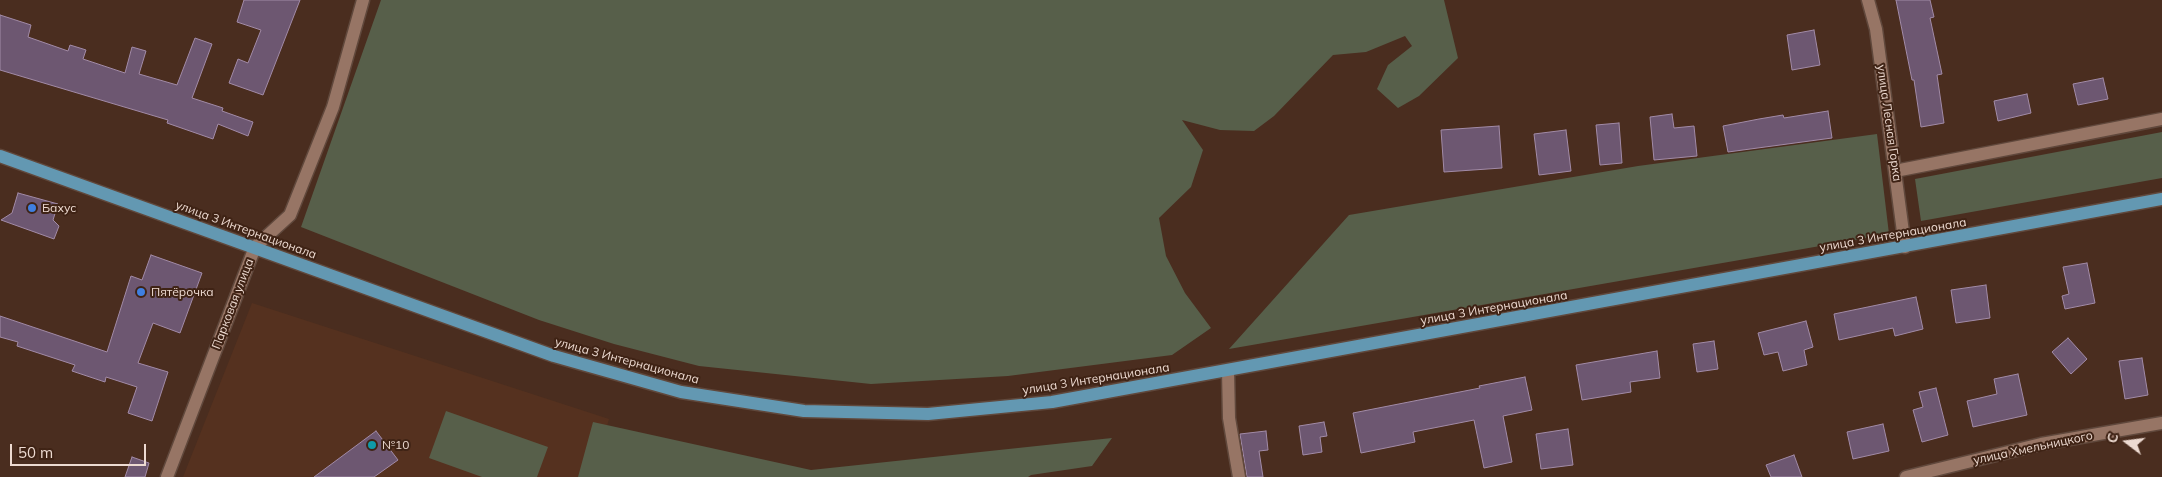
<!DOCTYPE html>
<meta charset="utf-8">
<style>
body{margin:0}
#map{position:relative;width:2162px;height:477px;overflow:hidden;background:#4a2d1f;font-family:Mulish,sans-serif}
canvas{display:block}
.north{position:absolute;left:2102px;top:417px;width:50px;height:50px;-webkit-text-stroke:4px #3f2315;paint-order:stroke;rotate:285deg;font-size:14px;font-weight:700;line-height:20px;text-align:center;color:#eddad1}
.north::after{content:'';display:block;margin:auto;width:18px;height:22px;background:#eddad1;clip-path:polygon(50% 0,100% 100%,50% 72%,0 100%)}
.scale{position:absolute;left:10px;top:444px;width:136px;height:22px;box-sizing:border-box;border:2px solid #eddad1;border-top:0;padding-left:6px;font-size:15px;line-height:18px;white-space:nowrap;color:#eddad1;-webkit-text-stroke:4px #3f2315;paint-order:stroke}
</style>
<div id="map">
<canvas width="2162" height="477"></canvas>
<div class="north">С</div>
<div class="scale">50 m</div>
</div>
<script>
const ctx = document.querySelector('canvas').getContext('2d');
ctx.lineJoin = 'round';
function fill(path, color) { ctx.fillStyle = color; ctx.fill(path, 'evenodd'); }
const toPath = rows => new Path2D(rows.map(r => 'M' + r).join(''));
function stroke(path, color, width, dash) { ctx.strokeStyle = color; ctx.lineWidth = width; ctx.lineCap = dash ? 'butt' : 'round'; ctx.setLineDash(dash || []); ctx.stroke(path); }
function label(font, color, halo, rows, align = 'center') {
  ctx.font = font + ' Mulish,sans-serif'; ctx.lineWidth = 4; ctx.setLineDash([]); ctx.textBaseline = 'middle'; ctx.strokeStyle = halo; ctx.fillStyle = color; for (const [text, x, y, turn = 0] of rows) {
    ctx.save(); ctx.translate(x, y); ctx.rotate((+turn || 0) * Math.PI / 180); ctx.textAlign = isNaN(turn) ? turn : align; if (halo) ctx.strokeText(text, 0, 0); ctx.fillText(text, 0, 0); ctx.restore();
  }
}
fill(toPath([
 [252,303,609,419,593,477,183,477]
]), '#55311f');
fill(toPath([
 [381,0,1444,0,1458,58,1419,96,1398,108,1377,89,1388,65,1412,46,1405,36,1366,52,1333,55,1274,116,1254,131,1220,130,1182,120,1203,150,1191,187,1159,218,1166,256,1185,293,1211,328,1172,355,1008,376,871,384,699,366,614,344,539,320,301,227],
 [2162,132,2162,178,1921,221,1915,179],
 [1877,134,1889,234,1229,349,1349,215,1638,166],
 [446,411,548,447,537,477,482,477,429,458],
 [593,422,811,470,1112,438,1092,466,1031,475,1028,477,578,477]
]), '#575f4a');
const building = toPath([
 [244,0,300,0,263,95,229,83,238,59,248,63,261,30,237,22,244,0],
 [1896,0,1930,0,1934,17,1930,18,1942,74,1937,75,1944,123,1921,127,1914,80,1912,80,1896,0],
 [0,15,31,25,28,37,68,51,70,45,83,49,86,50,83,59,125,73,132,47,146,51,139,74,177,85,195,38,212,44,192,98,223,108,222,111,253,122,248,136,218,124,213,139,167,123,168,120,0,70,0,15],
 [1814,30,1820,65,1792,70,1787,35,1814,30],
 [2103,78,2108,99,2078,105,2073,84,2103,78],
 [2027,94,2031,113,1998,121,1994,101,2027,94],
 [1828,111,1832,138,1728,152,1723,126,1759,119,1783,115,1784,118,1828,111],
 [1672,114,1674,128,1694,126,1697,156,1654,160,1650,117,1672,114],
 [1619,123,1622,163,1600,165,1596,125,1619,123],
 [1499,126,1502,168,1444,172,1441,130,1499,126],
 [1566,130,1571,171,1539,175,1534,134,1566,130],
 [18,193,58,204,53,220,59,226,54,239,1,220,12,213,18,193],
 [151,255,202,273,180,333,153,323,138,363,168,372,152,421,128,413,137,387,106,377,105,382,72,371,75,365,17,346,18,342,0,337,0,316,107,352,131,276,142,280,151,255],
 [2087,263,2095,303,2065,309,2062,296,2069,294,2063,267,2087,263],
 [1986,285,1990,318,1956,323,1951,290,1986,285],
 [1916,297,1923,329,1895,336,1893,328,1839,340,1834,314,1916,297],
 [1806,321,1813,347,1804,350,1807,365,1783,371,1778,352,1764,355,1758,333,1806,321],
 [2068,338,2087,359,2071,374,2052,352,2068,338],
 [1714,341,1718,369,1697,372,1693,344,1714,341],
 [1657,351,1660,378,1630,382,1631,392,1582,400,1576,365,1657,351],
 [2142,358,2148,395,2125,399,2119,361,2142,358],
 [2018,374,2027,415,1973,427,1967,401,1997,394,1994,379,2018,374],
 [1525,377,1532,410,1503,416,1512,462,1484,468,1474,420,1413,432,1415,442,1361,453,1353,413,1480,388,1479,386,1525,377],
 [1936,388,1948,435,1922,442,1913,410,1923,407,1919,392,1936,388],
 [1324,422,1327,436,1320,437,1322,452,1303,455,1299,426,1324,422],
 [1883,424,1889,451,1853,459,1847,432,1883,424],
 [1568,429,1573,465,1541,469,1536,434,1568,429],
 [376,431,398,460,374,477,314,477,376,431],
 [1266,431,1268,450,1259,451,1263,477,1247,477,1240,434,1266,431],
 [1794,455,1802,477,1771,477,1766,465,1794,455],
 [132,457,149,463,145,477,125,477,132,457]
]);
fill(building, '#6d5771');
stroke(building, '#a28ba7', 1);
const minor = toPath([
 [1868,0,1876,29,1905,247],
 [1895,171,2162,119],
 [1228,371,1229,418,1239,477],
 [167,477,255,247,290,215,333,107,363,0],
 [1906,477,2041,444,2162,423]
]);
const major = toPath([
 [0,156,554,356,681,392,804,411,928,414,1052,402,2162,199]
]);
stroke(minor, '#60483c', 15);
stroke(major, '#60483c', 15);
stroke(minor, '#977565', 12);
stroke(major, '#6398b2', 12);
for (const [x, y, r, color] of [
 [32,208,5,"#3f7fe0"],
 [141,292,5,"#3f7fe0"],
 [372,445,5,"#0f9aa8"]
]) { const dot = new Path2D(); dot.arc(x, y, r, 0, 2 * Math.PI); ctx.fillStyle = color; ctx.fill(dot); stroke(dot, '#3f2315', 2); }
label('12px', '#eddad1', '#3f2315', [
 ["улица Лесная Горка",1889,123,82],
 ["улица 3 Интернационала",246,230,20],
 ["улица 3 Интернационала",1893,235,-10],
 ["Парковая улица",233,304,-69],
 ["улица 3 Интернационала",1494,308,-10],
 ["улица 3 Интернационала",627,361,15],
 ["улица 3 Интернационала",1096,379,-9],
 ["улица Хмельницкого",2033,448,-12]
]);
label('12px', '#eddad1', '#3f2315', [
 ["Бахус",42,208],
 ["Пятёрочка",151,292],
 ["№10",382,445]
], 'left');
</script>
